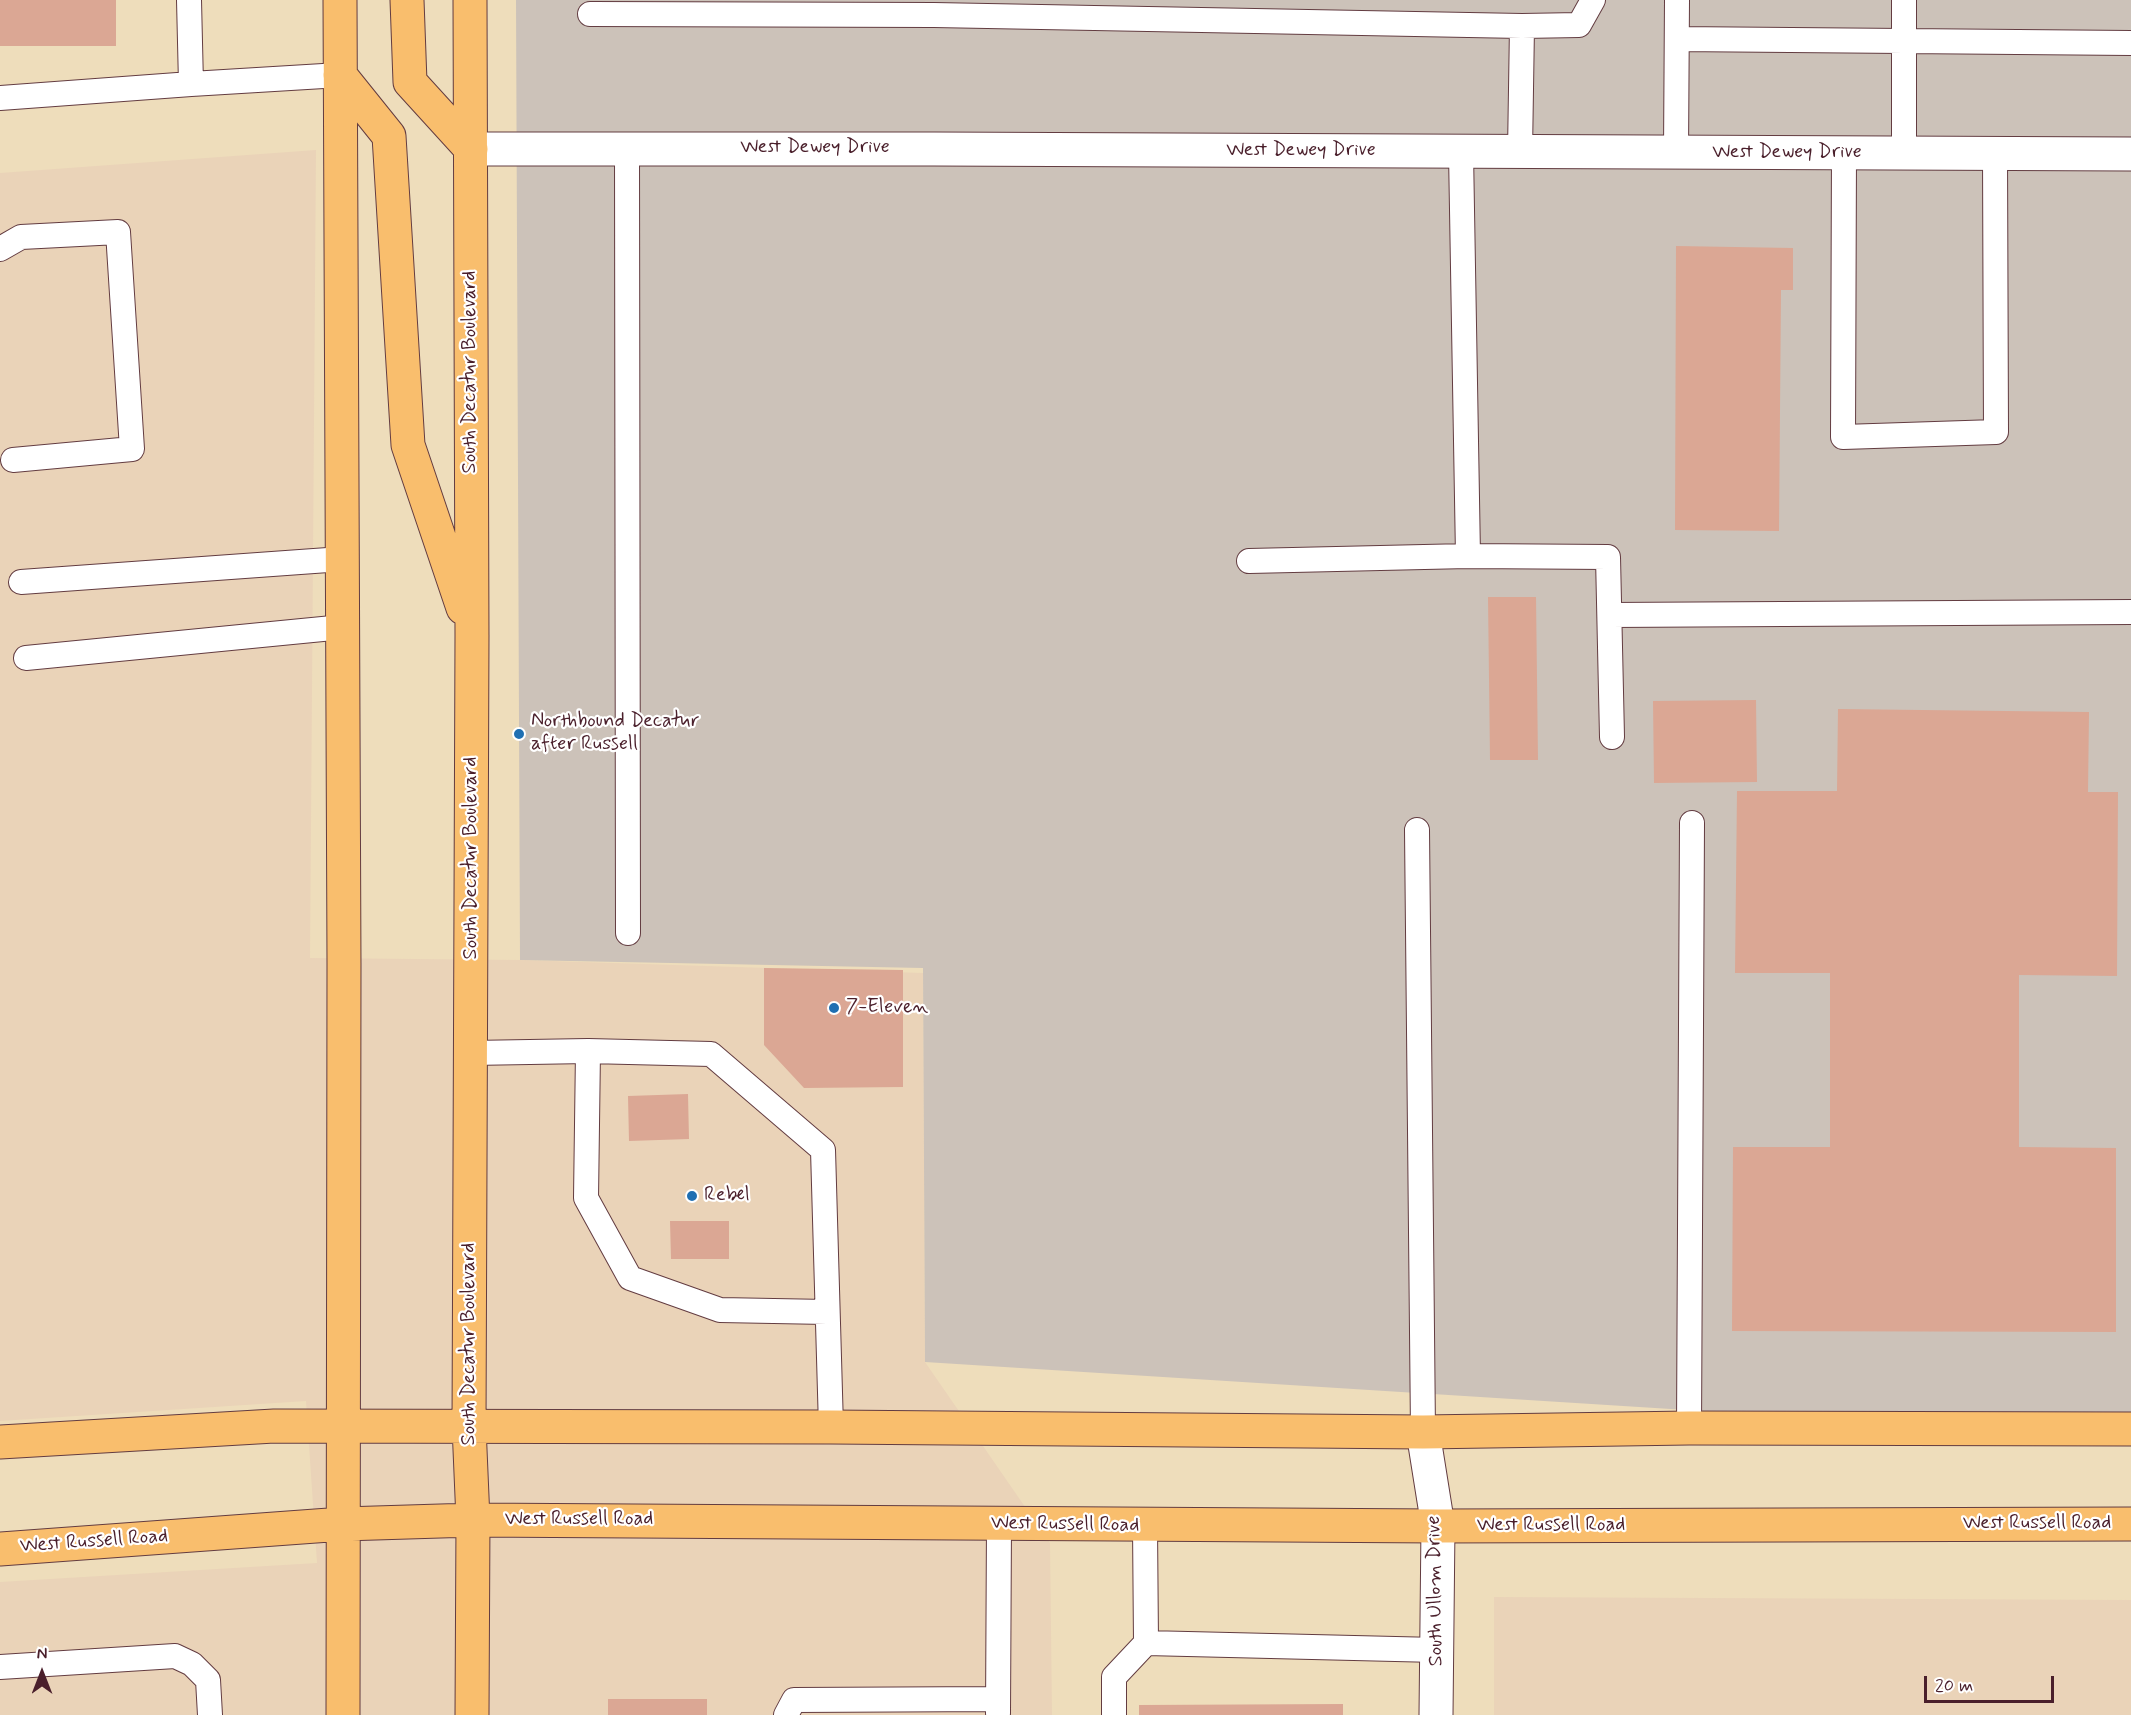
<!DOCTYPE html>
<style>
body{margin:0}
#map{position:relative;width:2131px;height:1715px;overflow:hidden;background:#edb;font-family:Mynerve,sans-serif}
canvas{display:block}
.north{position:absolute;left:12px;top:1643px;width:60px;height:60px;-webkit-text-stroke:4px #fff;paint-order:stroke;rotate:0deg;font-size:16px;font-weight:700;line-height:24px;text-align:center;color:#4a1f2b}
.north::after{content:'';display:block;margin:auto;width:21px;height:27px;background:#4a1f2b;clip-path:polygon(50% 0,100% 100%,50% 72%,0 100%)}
.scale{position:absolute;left:1924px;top:1676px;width:130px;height:27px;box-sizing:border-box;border:3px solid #4a1f2b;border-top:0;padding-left:8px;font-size:18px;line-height:21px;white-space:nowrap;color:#4a1f2b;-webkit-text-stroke:4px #fff;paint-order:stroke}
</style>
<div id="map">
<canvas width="2131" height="1715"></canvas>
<div class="north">N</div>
<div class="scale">20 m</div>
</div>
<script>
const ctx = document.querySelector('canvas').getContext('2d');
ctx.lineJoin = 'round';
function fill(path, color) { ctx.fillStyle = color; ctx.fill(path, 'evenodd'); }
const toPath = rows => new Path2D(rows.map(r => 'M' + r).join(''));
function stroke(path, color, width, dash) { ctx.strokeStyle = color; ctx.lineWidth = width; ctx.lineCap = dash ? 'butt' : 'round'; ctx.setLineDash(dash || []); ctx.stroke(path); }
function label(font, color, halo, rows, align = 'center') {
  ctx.font = font + ' Mynerve,sans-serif'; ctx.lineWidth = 4.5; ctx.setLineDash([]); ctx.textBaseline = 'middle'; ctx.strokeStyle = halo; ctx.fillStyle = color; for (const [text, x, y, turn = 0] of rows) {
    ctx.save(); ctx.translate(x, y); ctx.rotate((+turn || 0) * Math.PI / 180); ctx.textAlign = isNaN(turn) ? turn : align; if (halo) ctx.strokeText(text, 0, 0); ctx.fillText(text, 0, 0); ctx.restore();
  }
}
fill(toPath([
 [316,150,310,958,520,960,923,973,925,1362,1050,1543,1052,1715,0,1715,0,1582,317,1563,306,1401,0,1421,0,173],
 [1494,1597,2131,1600,2131,1715,1494,1715]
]), '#ead3b8');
fill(toPath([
 [516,0,2131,0,2131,1438,925,1362,923,968,520,960]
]), '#ccc2b9');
fill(toPath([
 [0,0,116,0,116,46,0,46],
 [1676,246,1793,248,1793,290,1781,290,1779,531,1675,530],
 [1488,597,1536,597,1538,760,1490,760],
 [1756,700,1757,782,1654,783,1653,701],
 [1838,709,2089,712,2088,792,2118,792,2117,976,2019,975,2019,1147,2116,1148,2116,1332,1732,1331,1733,1147,1830,1147,1830,973,1735,973,1737,791,1837,791],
 [764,968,903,970,903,1087,804,1088,764,1045],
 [688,1094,689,1139,629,1141,628,1096],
 [670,1221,729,1221,729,1259,671,1259],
 [608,1699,707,1699,707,1715,608,1715],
 [1343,1704,1343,1715,1139,1715,1139,1705]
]), '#dba794');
const lane = toPath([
 [189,0,191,84,340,75],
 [1904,0,1904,153],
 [590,14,934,15,1522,26,1579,25,1593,0],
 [1677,39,2131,43],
 [0,98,191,84],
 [627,148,628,933],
 [1461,152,1468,556,1608,557,1612,737],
 [1520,152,1522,26],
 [1676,152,1677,0],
 [1844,153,1843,437,1996,432,1995,154],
 [0,249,21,237,118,232,132,449,13,460],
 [1249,561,1468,556],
 [21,582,342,559],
 [1610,615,2131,612],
 [26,658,343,627],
 [1417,830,1423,1432],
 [588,1051,586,1198,630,1278,720,1310,827,1312],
 [471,1053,588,1051,711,1054,823,1150,831,1427],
 [1689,1428,1692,823],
 [1145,1526,1146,1643,1437,1650],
 [0,1667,175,1656,192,1664,208,1680,210,1715],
 [998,1713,999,1524],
 [786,1715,794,1700,998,1699],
 [1114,1715,1114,1677,1146,1643]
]);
const street = toPath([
 [471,149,934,149,2131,154],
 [1423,1432,1438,1526,1436,1715]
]);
const primary = toPath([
 [340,0,344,963,343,1715],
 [407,0,410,82,471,149],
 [470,0,472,635,469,1426,473,1520,472,1715],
 [340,75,389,136,408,445,463,608],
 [0,1442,274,1426,831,1427,1423,1432,1689,1428,2131,1429],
 [0,1549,343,1524,473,1520,1438,1526,2131,1524]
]);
stroke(lane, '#633c41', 26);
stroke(street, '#633c41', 35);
stroke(primary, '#633c41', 35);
stroke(lane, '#fff', 24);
stroke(street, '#fff', 33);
stroke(primary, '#f9be6d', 33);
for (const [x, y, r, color] of [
 [519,734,6,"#1f6fb2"],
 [834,1008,6,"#1f6fb2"],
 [692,1196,6,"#1f6fb2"]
]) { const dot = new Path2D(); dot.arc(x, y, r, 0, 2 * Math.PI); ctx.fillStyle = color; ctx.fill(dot); stroke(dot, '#fff', 2); }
label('20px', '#4a1f2b', '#fff', [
 ["West Dewey Drive",815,148],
 ["West Dewey Drive",1301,151],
 ["West Dewey Drive",1787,153],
 ["South Decatur Boulevard",471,372,-90],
 ["South Decatur Boulevard",472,858,-90],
 ["South Decatur Boulevard",470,1344,-90],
 ["West Russell Road",579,1520],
 ["West Russell Road",2037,1524],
 ["West Russell Road",1065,1525,1],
 ["West Russell Road",1551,1526],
 ["West Russell Road",94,1542,-4],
 ["South Ullom Drive",1436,1591,-91]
]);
label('20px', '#4a1f2b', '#fff', [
 ["Northbound Decatur",531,722],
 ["after Russell",531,745],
 ["7-Eleven",846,1008],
 ["Rebel",704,1196]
], 'left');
</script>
